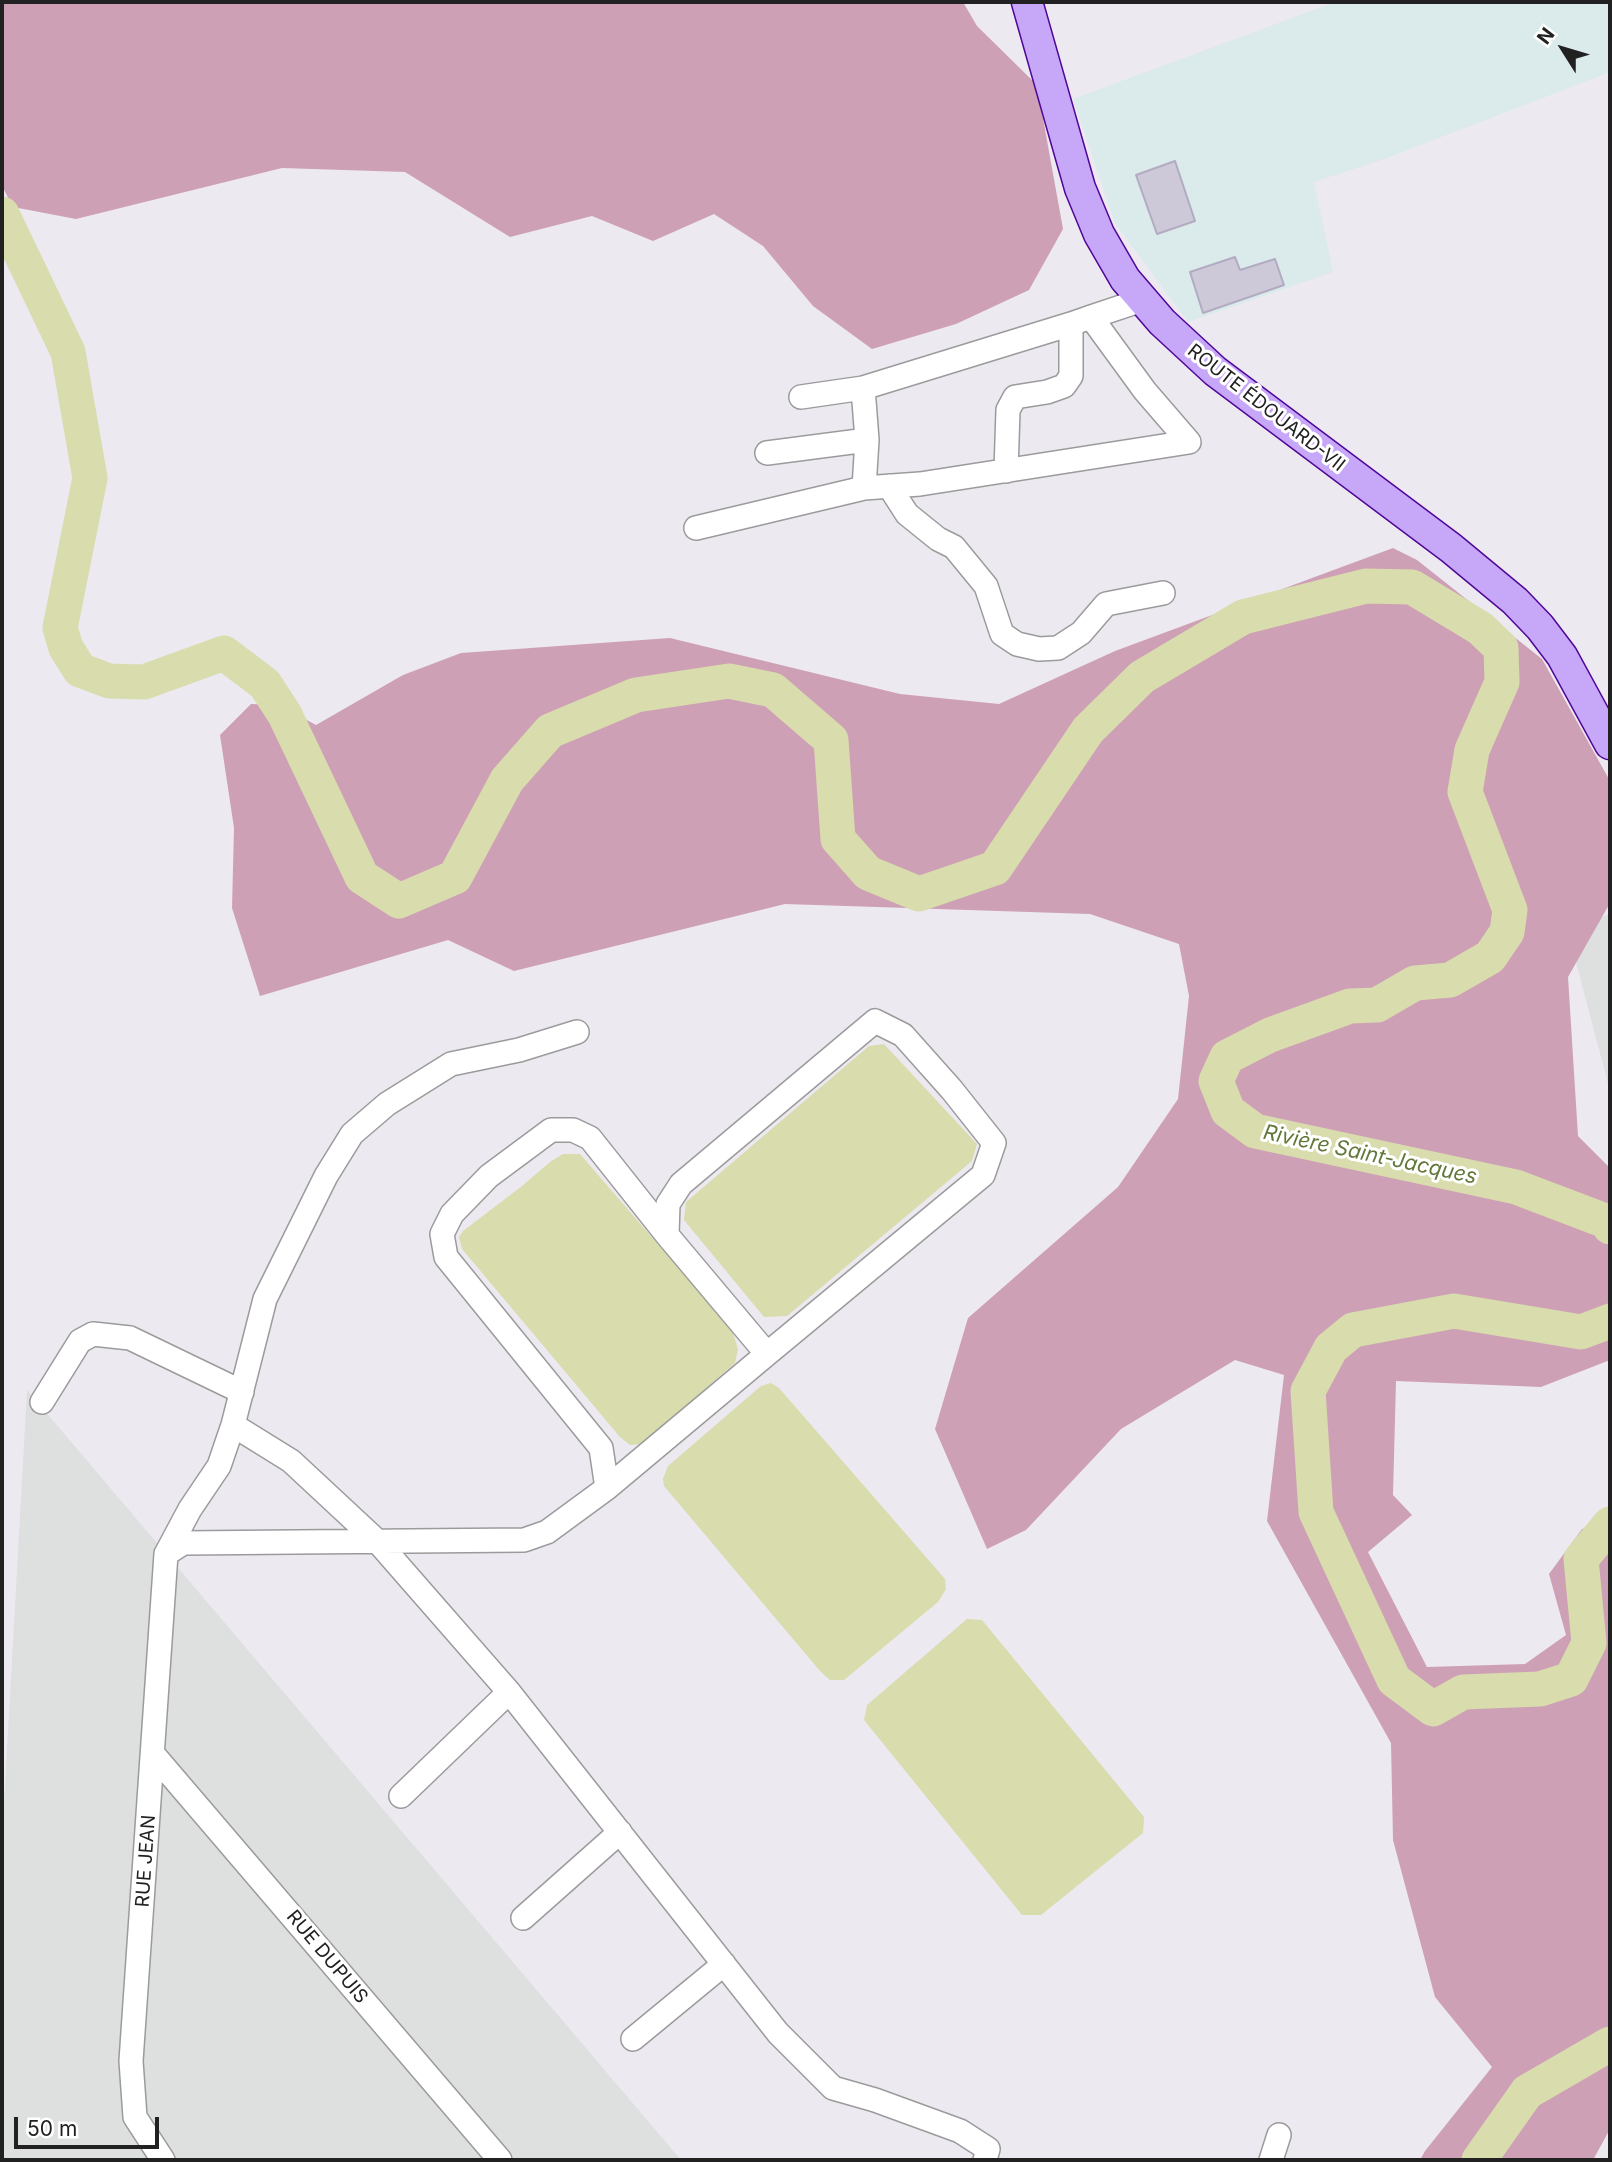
<!DOCTYPE html>
<meta charset="utf-8">
<style>
body{margin:0}
#map{position:relative;width:1612px;height:2162px;overflow:hidden;background:#ede9f1;font-family:Inter,sans-serif}
canvas{display:block}
.frame{position:absolute;inset:0;border:4px solid #212121;pointer-events:none}
.north{position:absolute;left:1528px;top:14px;width:70px;height:70px;-webkit-text-stroke:5px #fff;paint-order:stroke;rotate:307deg;font-size:19px;font-weight:700;line-height:28px;text-align:center;color:#212121}
.north::after{content:'';display:block;margin:auto;width:24px;height:32px;background:#212121;clip-path:polygon(50% 0,100% 100%,50% 72%,0 100%)}
.scale{position:absolute;left:14px;top:2117px;width:145px;height:32px;box-sizing:border-box;border:4px solid #212121;border-top:0;padding-left:9px;font-size:21px;line-height:24px;white-space:nowrap;color:#212121;-webkit-text-stroke:5px #fff;paint-order:stroke}
</style>
<div id="map">
<canvas width="1612" height="2162"></canvas>
<div class="frame"></div>
<div class="north">N</div>
<div class="scale">50 m</div>
</div>
<script>
const ctx = document.querySelector('canvas').getContext('2d');
ctx.lineJoin = 'round';
function fill(path, color) { ctx.fillStyle = color; ctx.fill(path, 'evenodd'); }
const toPath = rows => new Path2D(rows.map(r => 'M' + r).join(''));
function stroke(path, color, width, dash) { ctx.strokeStyle = color; ctx.lineWidth = width; ctx.lineCap = dash ? 'butt' : 'round'; ctx.setLineDash(dash || []); ctx.stroke(path); }
function label(font, color, halo, rows, align = 'center') {
  ctx.font = font + ' Inter,sans-serif'; ctx.lineWidth = 6; ctx.setLineDash([]); ctx.textBaseline = 'middle'; ctx.strokeStyle = halo; ctx.fillStyle = color; for (const [text, x, y, turn = 0] of rows) {
    ctx.save(); ctx.translate(x, y); ctx.rotate((+turn || 0) * Math.PI / 180); ctx.textAlign = isNaN(turn) ? turn : align; if (halo) ctx.strokeText(text, 0, 0); ctx.fillText(text, 0, 0); ctx.restore();
  }
}
fill(toPath([
 [1610,913,1610,1091,1569,936],
 [27,1390,681,2160,2,2160,2,1840]
]), '#dedfdf');
fill(toPath([
 [1335,2,1610,2,1610,72,1387,158,1314,182,1333,272,1188,322,1115,223,1073,99]
]), '#dbeaea');
fill(toPath([
 [2,2,963,2,977,26,1037,85,1063,229,1029,290,956,324,872,349,813,306,763,246,714,214,653,241,592,216,510,237,405,172,282,168,76,219,13,207,2,186],
 [1393,548,1417,560,1542,659,1610,781,1610,903,1568,977,1578,1136,1610,1168,1610,1360,1541,1387,1396,1381,1393,1495,1412,1515,1368,1552,1427,1667,1525,1664,1566,1635,1549,1574,1582,1529,1610,1523,1610,2129,1593,2160,1420,2160,1425,2151,1492,2067,1435,1997,1393,1840,1391,1743,1267,1521,1284,1375,1235,1360,1121,1429,1026,1530,987,1549,935,1429,968,1318,1118,1187,1178,1099,1189,996,1179,944,1090,914,785,904,514,971,448,940,260,996,232,908,234,828,220,735,251,704,279,705,316,725,403,675,461,653,670,638,900,694,999,704,1115,651]
]), '#cea0b5');
fill(toPath([
 [884,1044,977,1144,972,1161,787,1316,764,1317,684,1220,686,1202,869,1046],
 [563,1154,580,1154,732,1330,738,1349,735,1363,642,1444,630,1445,620,1437,462,1249,459,1237,463,1231,522,1186,550,1162],
 [771,1383,779,1388,945,1579,946,1589,938,1602,844,1680,830,1680,820,1671,664,1486,663,1479,668,1466,761,1386],
 [967,1619,982,1620,1144,1817,1143,1833,1041,1915,1022,1915,864,1720,867,1705]
]), '#d9dcac');
stroke(toPath([
 [2,214,68,352,90,478,60,628,66,648,80,670,109,681,144,682,224,653,265,684,285,715,362,877,399,901,455,877,507,780,550,731,636,695,729,681,773,690,831,740,838,839,868,873,919,894,995,868,1088,730,1142,677,1243,617,1366,586,1412,587,1480,628,1501,648,1502,682,1472,750,1465,792,1510,910,1507,932,1490,957,1450,980,1415,983,1377,1005,1350,1006,1270,1035,1227,1057,1216,1081,1228,1111,1255,1131,1516,1187,1608,1222,1610,1227],
 [1610,1321,1581,1332,1454,1311,1353,1330,1331,1348,1308,1391,1316,1512,1394,1680,1433,1709,1463,1692,1540,1689,1571,1679,1589,1643,1581,1559,1610,1524],
 [1479,2160,1527,2092,1610,2044]
]), '#d9dcac', 35);
const building = toPath([
 [1175,161,1195,221,1157,234,1136,175,1175,161],
 [1235,257,1240,270,1275,259,1284,285,1203,313,1190,272,1235,257]
]);
fill(building, '#cdc9d8');
stroke(building, '#b2abc2', 2);
const minor = toPath([
 [1091,317,1145,391,1189,442,920,484,864,488,867,440,863,388,1071,324,1091,317,1142,300],
 [801,397,863,388],
 [767,453,867,440],
 [1006,471,1008,410,1015,397,1047,392,1064,386,1071,376,1071,324],
 [889,486,907,514,938,539,954,547,986,586,1002,634,1017,644,1039,649,1058,648,1081,633,1106,604,1163,593],
 [696,528,864,488],
 [42,1402,80,1341,93,1334,130,1338,242,1392],
 [233,1425,291,1461,377,1541,509,1692,778,2033,833,2088,875,2100,960,2131,988,2149,985,2160],
 [607,1488,767,1354,983,1175,994,1143,952,1090,903,1035,875,1021,681,1184,668,1204,667,1235,767,1354],
 [166,1554,183,1543,524,1540,547,1532,607,1488,601,1448,446,1257,442,1234,452,1214,489,1176,551,1130,573,1130,590,1138,667,1235],
 [153,1754,500,2160],
 [401,1796,509,1692],
 [523,1918,620,1832],
 [633,2039,724,1964],
 [163,2160,135,2117,131,2061,166,1554,190,1509,219,1466,233,1425,265,1299,326,1176,352,1134,387,1104,451,1064,519,1050,577,1032],
 [1271,2160,1279,2135]
]);
const major = toPath([
 [1027,2,1080,188,1099,234,1125,279,1162,322,1215,371,1451,548,1515,601,1540,627,1562,656,1610,744]
]);
stroke(minor, '#9b9b9b', 26);
stroke(major, '#500797', 33);
stroke(minor, '#fff', 23);
stroke(major, '#c7a7f8', 30);
label('19px', '#212121', '#fff', [
 ["ROUTE ÉDOUARD-VII",1266,408,38],
 ["RUE JEAN",146,1861,-86],
 ["RUE DUPUIS",327,1957,50]
]);
label('italic 21px', '#63773b', '#fff', [
 ["Rivière Saint-Jacques",1370,1155,12]
]);
</script>
